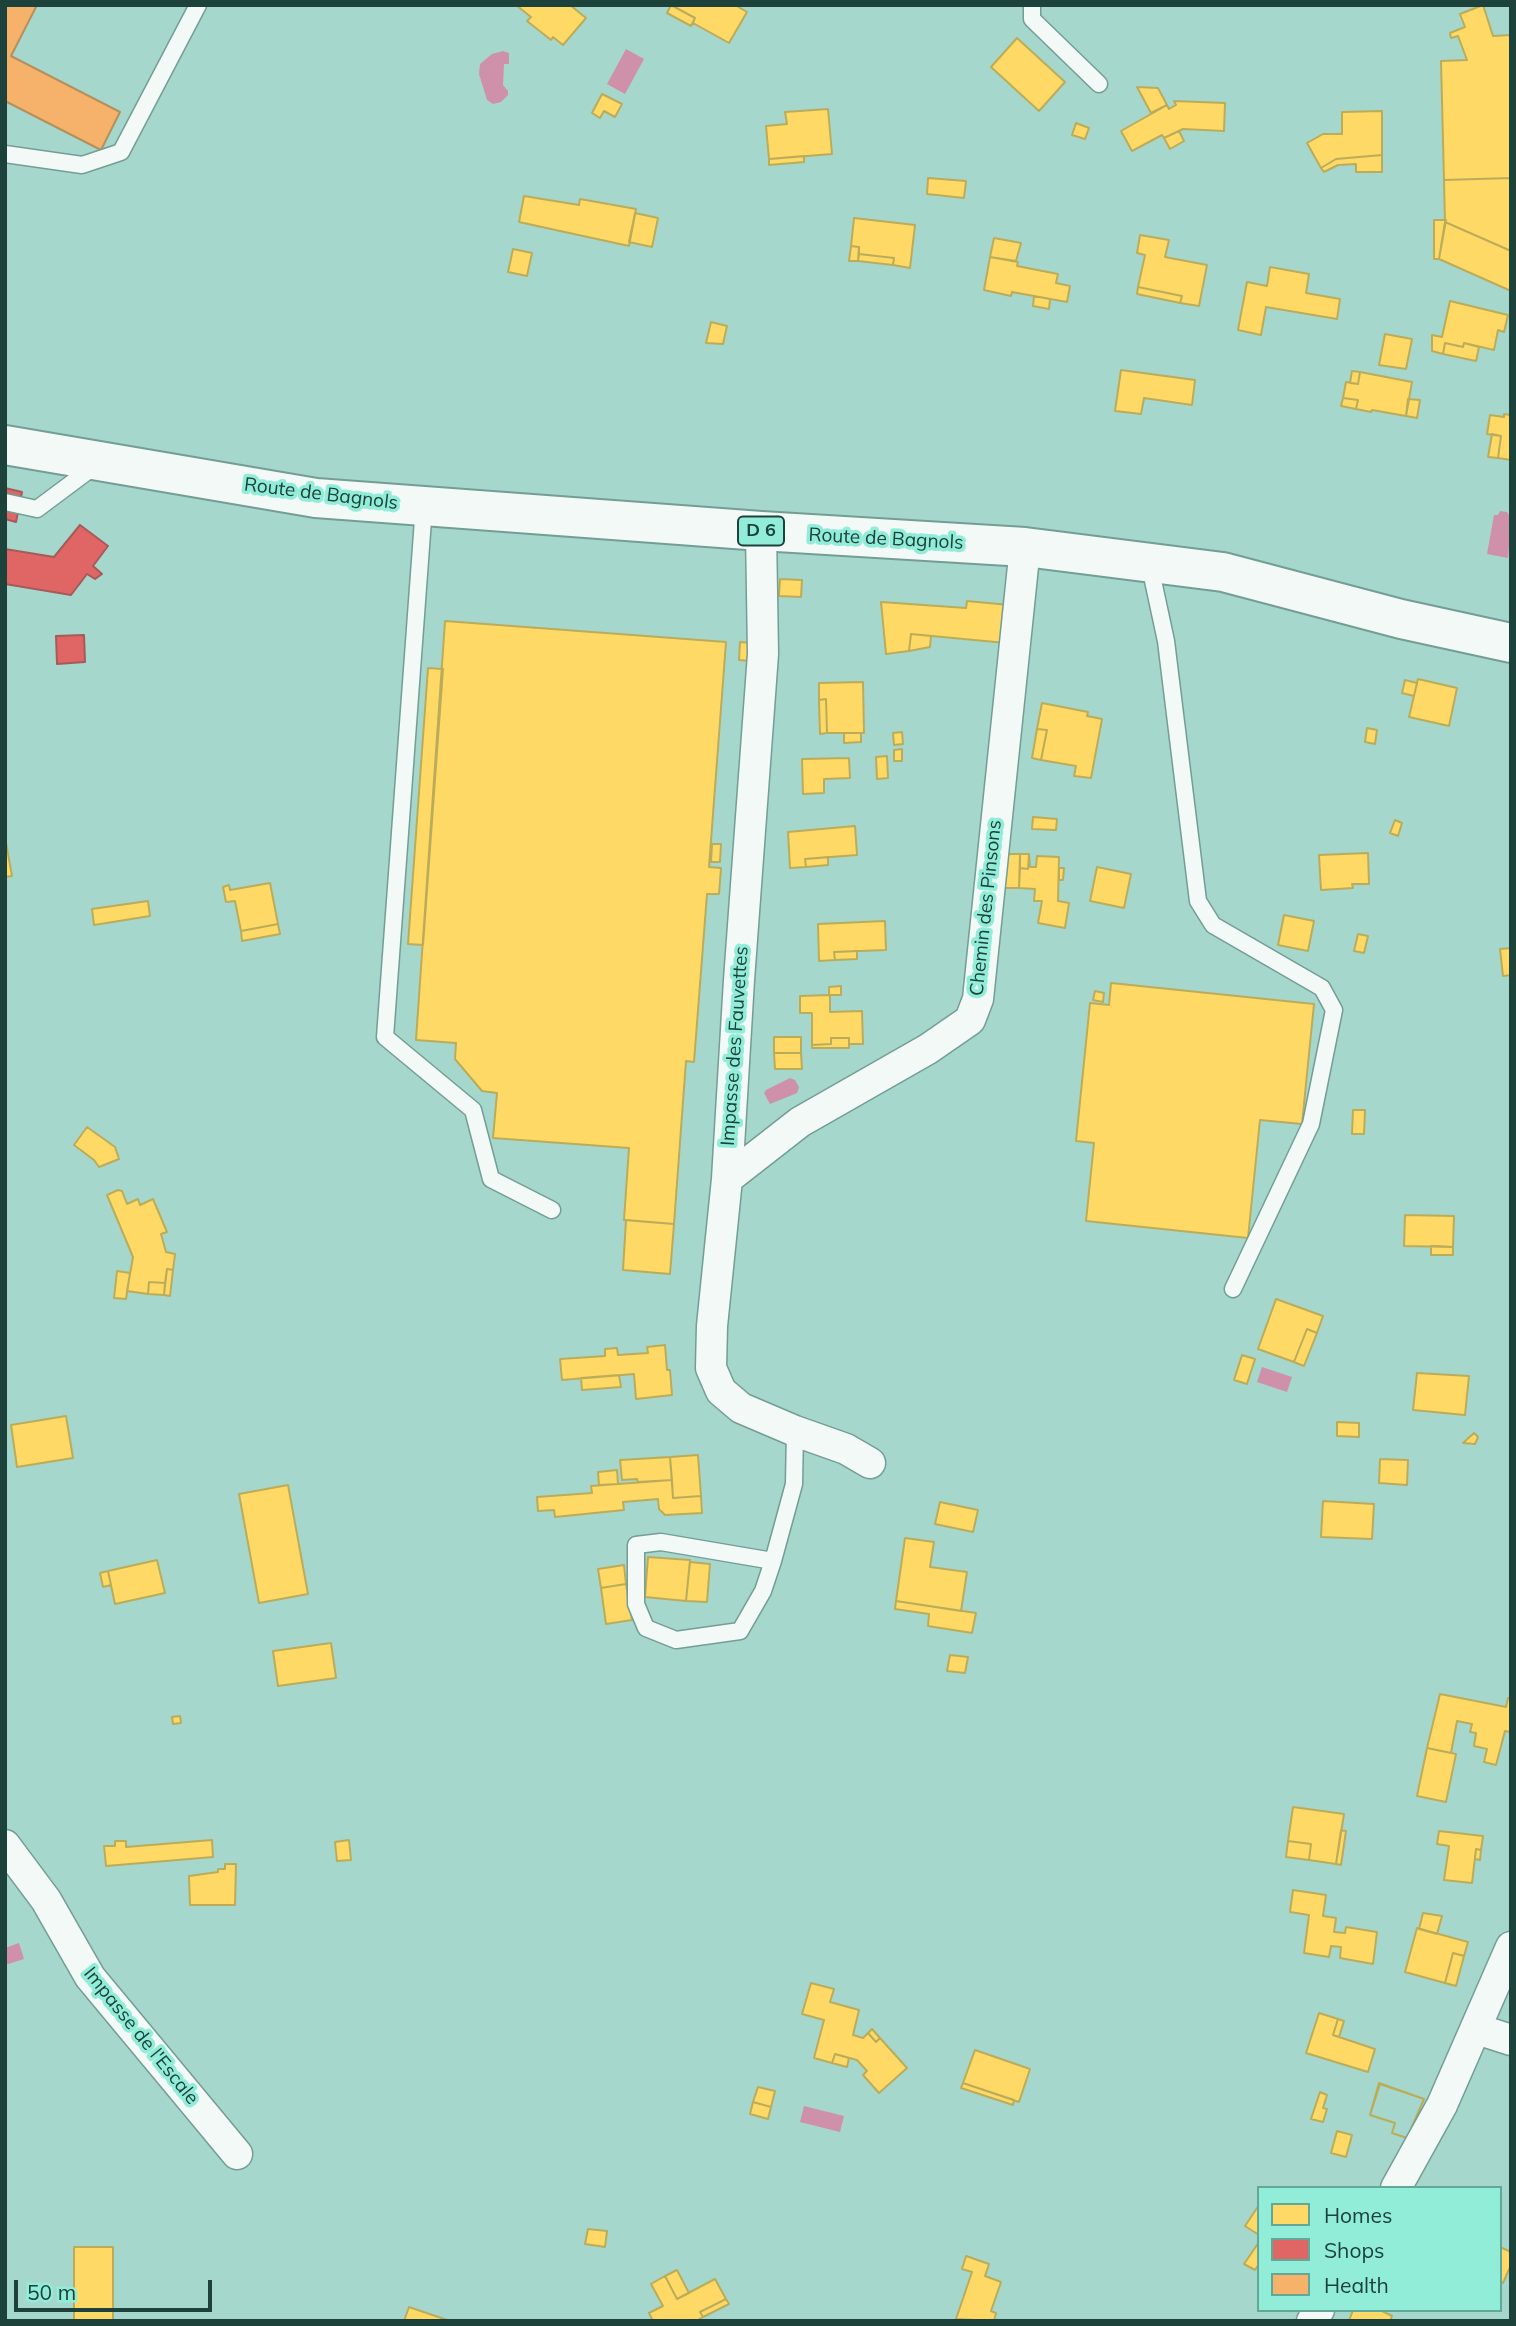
<!DOCTYPE html>
<style>
body{margin:0}
#map{position:relative;width:1516px;height:2326px;overflow:hidden;background:#a6d7cc;font-family:Mulish,sans-serif}
canvas{display:block}
.frame{position:absolute;inset:0;border:7px solid #1c423b;pointer-events:none}
.legend{position:absolute;left:1257px;top:2186px;width:245px;height:126px;box-sizing:border-box;background:#91ecd8;border:2px solid #62a899;margin:0;padding:9px 12px;list-style:none;font-size:21px;color:#1c423b}
.legend li{display:flex;align-items:center;gap:14px;height:35px}
.legend b{width:35px;border:2px solid #62a899}
.scale{position:absolute;left:14px;top:2280px;width:198px;height:32px;box-sizing:border-box;border:4px solid #1c423b;border-top:0;padding-left:9px;font-size:21px;line-height:24px;white-space:nowrap;color:#1c423b;-webkit-text-stroke:5px #91ecd8;paint-order:stroke}
</style>
<div id="map">
<canvas width="1516" height="2326"></canvas>
<div class="frame"></div>
<ul class="legend">
<li><b style="height:19px;background:#ffd966"></b>Homes</li>
<li><b style="height:19px;background:#e06666"></b>Shops</li>
<li><b style="height:19px;background:#f6b26b"></b>Health</li>
</ul>
<div class="scale">50 m</div>
</div>
<script>
const ctx = document.querySelector('canvas').getContext('2d');
ctx.lineJoin = 'round';
function fill(path, color) { ctx.fillStyle = color; ctx.fill(path, 'evenodd'); }
const toPath = rows => new Path2D(rows.map(r => 'M' + r).join(''));
function stroke(path, color, width, dash) { ctx.strokeStyle = color; ctx.lineWidth = width; ctx.lineCap = dash ? 'butt' : 'round'; ctx.setLineDash(dash || []); ctx.stroke(path); }
function label(font, color, halo, rows, align = 'center') {
  ctx.font = font + ' Mulish,sans-serif'; ctx.lineWidth = 7; ctx.setLineDash([]); ctx.textBaseline = 'middle'; ctx.strokeStyle = halo; ctx.fillStyle = color; for (const [text, x, y, turn = 0] of rows) {
    ctx.save(); ctx.translate(x, y); ctx.rotate((+turn || 0) * Math.PI / 180); ctx.textAlign = isNaN(turn) ? turn : align; if (halo) ctx.strokeText(text, 0, 0); ctx.fillText(text, 0, 0); ctx.restore();
  }
}
fill(toPath([
 [626,49,644,59,625,94,607,84],
 [503,51,509,53,509,64,504,64,503,85,508,91,508,95,501,102,493,104,487,100,479,74,480,64,492,54],
 [1500,511,1507,512,1511,518,1508,558,1487,554,1494,515,1498,515],
 [790,1078,795,1080,799,1087,797,1093,770,1104,764,1093,766,1090],
 [1262,1367,1292,1377,1287,1392,1257,1382],
 [19,1943,24,1959,5,1965,5,1948],
 [804,2106,844,2116,840,2132,800,2122]
]), '#cf90a9');
const homes = toPath([
 [516,5,570,5,586,18,563,45,553,37,551,40,527,21,531,17,516,5],
 [671,5,695,18,691,26,667,13,671,5],
 [671,5,735,5,747,12,729,43,693,23,695,18,671,5],
 [1483,5,1493,36,1511,35,1511,178,1444,180,1441,61,1467,60,1458,36,1451,38,1450,33,1465,27,1460,14,1483,5],
 [1017,38,1065,82,1039,111,991,67,1017,38],
 [1137,87,1158,88,1167,105,1151,113,1137,87],
 [602,94,622,104,615,117,604,111,600,118,592,113,602,94],
 [1174,101,1225,103,1224,131,1183,129,1164,138,1162,135,1132,151,1121,131,1167,105,1169,109,1176,105,1174,101],
 [828,109,832,154,769,159,766,126,787,124,785,112,828,109],
 [1382,111,1382,155,1336,159,1321,168,1307,143,1323,134,1342,134,1342,112,1382,111],
 [1076,123,1089,128,1085,139,1072,135,1076,123],
 [1179,131,1184,141,1170,149,1164,138,1179,131],
 [1382,155,1382,172,1356,172,1356,164,1338,165,1324,172,1321,168,1336,159,1382,155],
 [804,156,804,162,769,165,769,159,804,156],
 [928,178,966,181,964,198,927,194,928,178],
 [1511,178,1511,251,1445,222,1444,180,1511,178],
 [524,196,579,205,580,199,636,209,629,246,519,222,524,196],
 [635,213,658,218,652,247,629,242,635,213],
 [854,218,915,225,910,268,893,265,894,258,859,254,859,247,851,246,854,218],
 [1434,220,1446,220,1439,259,1434,259,1434,220],
 [1445,222,1511,251,1511,291,1439,259,1445,222],
 [1140,235,1169,240,1165,257,1207,265,1199,306,1180,303,1182,296,1138,287,1145,255,1137,253,1140,235],
 [994,238,1021,243,1016,261,990,257,994,238],
 [851,246,859,247,858,261,849,261,851,246],
 [513,249,532,253,527,276,508,272,513,249],
 [859,254,894,258,893,265,858,261,859,254],
 [990,257,1018,262,1017,266,1058,274,1056,283,1070,286,1067,302,1012,292,1011,296,984,290,990,257],
 [1270,267,1309,274,1306,293,1340,299,1337,319,1266,307,1261,335,1238,330,1247,282,1267,286,1270,267],
 [1138,287,1182,296,1180,303,1137,294,1138,287],
 [1034,296,1050,299,1049,309,1033,306,1034,296],
 [1450,301,1508,315,1504,332,1498,330,1494,350,1464,343,1463,347,1445,343,1443,354,1432,351,1432,335,1442,337,1450,301],
 [711,322,727,326,723,344,706,343,711,322],
 [1385,334,1412,339,1406,369,1379,365,1385,334],
 [1445,343,1463,347,1464,343,1479,347,1476,361,1443,354,1445,343],
 [1121,370,1195,380,1192,405,1144,398,1141,414,1115,411,1121,370],
 [1352,371,1360,372,1358,384,1350,383,1352,371],
 [1360,372,1412,382,1406,416,1372,410,1371,412,1356,409,1358,400,1343,398,1346,382,1358,384,1360,372],
 [1343,398,1358,400,1356,409,1341,406,1343,398],
 [1408,399,1420,400,1417,418,1406,416,1408,399],
 [1504,414,1511,415,1511,460,1498,458,1501,436,1487,434,1490,415,1504,417,1504,414],
 [1492,434,1501,436,1498,458,1488,457,1492,434],
 [780,579,802,580,801,597,779,596,780,579],
 [967,601,1009,605,1006,643,911,634,909,651,886,654,881,602,966,608,967,601],
 [445,621,726,642,709,867,721,868,719,894,707,894,694,1062,686,1061,674,1224,624,1220,629,1148,493,1138,497,1093,482,1091,455,1059,456,1043,416,1040,445,621],
 [911,634,931,636,930,647,909,651,911,634],
 [740,642,751,643,750,661,739,660,740,642],
 [428,668,443,669,423,945,408,944,428,668],
 [1418,679,1457,688,1449,726,1409,717,1418,679],
 [1405,680,1417,683,1414,696,1402,693,1405,680],
 [863,682,864,733,827,733,826,699,819,700,819,683,863,682],
 [826,699,827,733,820,734,819,700,826,699],
 [1042,703,1088,712,1087,716,1102,719,1091,778,1074,776,1076,766,1041,760,1047,730,1037,729,1042,703],
 [1367,728,1377,730,1375,744,1365,742,1367,728],
 [1037,729,1047,730,1041,760,1032,758,1037,729],
 [902,732,903,744,894,745,893,733,902,732],
 [844,733,861,733,861,742,844,743,844,733],
 [902,749,902,761,894,761,894,750,902,749],
 [887,756,888,778,877,779,876,757,887,756],
 [849,758,850,778,824,779,824,793,803,794,802,759,849,758],
 [1033,817,1057,819,1056,830,1032,829,1033,817],
 [1395,820,1402,823,1398,836,1390,833,1395,820],
 [855,826,857,855,805,859,806,867,790,868,788,832,855,826],
 [5,837,12,876,5,877,5,837],
 [712,844,721,844,720,862,711,862,712,844],
 [1368,853,1369,884,1352,884,1353,888,1321,890,1319,855,1368,853],
 [1002,854,1020,854,1019,888,1000,888,1002,854],
 [1020,854,1029,854,1028,869,1020,868,1020,854],
 [1029,854,1030,867,1036,867,1037,856,1059,857,1058,901,1069,903,1065,928,1038,923,1042,901,1034,901,1035,889,1019,888,1020,868,1028,869,1029,854],
 [828,857,828,865,806,867,805,859,828,857],
 [1097,867,1131,874,1124,908,1090,901,1097,867],
 [1059,868,1064,868,1063,880,1059,880,1059,868],
 [270,883,278,924,241,931,235,901,226,902,223,887,229,885,230,890,270,883],
 [148,901,150,916,94,925,92,909,148,901],
 [1284,915,1314,921,1308,951,1278,945,1284,915],
 [885,921,886,950,834,952,835,960,819,961,818,924,885,921],
 [278,924,280,934,242,941,241,931,278,924],
 [1358,934,1368,936,1364,953,1354,951,1358,934],
 [1511,948,1511,975,1503,976,1500,949,1511,948],
 [857,951,857,959,835,960,834,952,857,951],
 [1111,983,1314,1004,1302,1124,1260,1120,1248,1238,1086,1221,1094,1143,1076,1141,1090,1003,1109,1005,1111,983],
 [841,986,841,995,829,995,829,987,841,986],
 [1095,991,1104,993,1103,1002,1093,1000,1095,991],
 [830,995,830,1012,862,1011,863,1044,849,1044,849,1038,831,1038,831,1044,812,1045,812,1013,800,1013,800,996,830,995],
 [774,1037,801,1037,801,1053,774,1053,774,1037],
 [831,1038,849,1038,849,1048,812,1048,812,1045,831,1044,831,1038],
 [774,1053,801,1053,802,1069,775,1069,774,1053],
 [1353,1110,1365,1110,1364,1134,1352,1134,1353,1110],
 [87,1127,115,1147,119,1159,99,1167,94,1160,74,1145,87,1127],
 [118,1190,122,1191,127,1204,138,1199,140,1205,153,1199,167,1232,161,1234,166,1252,175,1254,173,1270,167,1269,165,1283,149,1282,148,1294,127,1291,133,1257,107,1195,118,1190],
 [1405,1215,1454,1216,1453,1247,1404,1246,1405,1215],
 [626,1220,674,1224,670,1274,623,1270,626,1220],
 [1431,1246,1453,1247,1453,1255,1431,1255,1431,1246],
 [167,1269,173,1270,170,1296,164,1295,167,1269],
 [117,1271,130,1273,126,1299,114,1298,117,1271],
 [149,1282,165,1283,164,1295,148,1294,149,1282],
 [1276,1299,1323,1316,1317,1333,1307,1329,1294,1362,1258,1349,1276,1299],
 [1307,1329,1317,1333,1304,1366,1294,1362,1307,1329],
 [665,1345,667,1370,670,1370,672,1395,636,1399,634,1374,562,1380,560,1359,605,1356,605,1349,617,1348,618,1355,648,1353,647,1347,665,1345],
 [1242,1355,1255,1359,1247,1384,1234,1380,1242,1355],
 [1417,1373,1469,1376,1465,1415,1413,1410,1417,1373],
 [619,1375,621,1387,582,1390,581,1378,619,1375],
 [66,1416,73,1458,17,1467,11,1425,66,1416],
 [1337,1422,1359,1423,1359,1437,1337,1436,1337,1422],
 [1474,1433,1478,1437,1475,1444,1463,1443,1474,1433],
 [698,1455,701,1496,673,1498,670,1457,698,1455],
 [670,1457,672,1480,638,1482,637,1479,622,1480,620,1460,670,1457],
 [1380,1459,1408,1460,1407,1485,1379,1483,1380,1459],
 [617,1470,618,1484,599,1485,598,1472,617,1470],
 [672,1480,673,1498,701,1496,702,1513,665,1515,659,1509,658,1499,623,1502,624,1510,555,1517,554,1510,538,1511,537,1497,592,1493,591,1486,672,1480],
 [288,1485,308,1594,259,1603,239,1494,288,1485],
 [1323,1501,1374,1504,1372,1539,1321,1537,1323,1501],
 [940,1502,978,1510,973,1532,935,1524,940,1502],
 [905,1538,934,1542,930,1567,967,1572,961,1611,896,1601,905,1538],
 [648,1557,690,1560,686,1601,645,1597,648,1557],
 [157,1560,165,1593,115,1604,108,1571,157,1560],
 [690,1562,710,1564,707,1602,686,1601,690,1562],
 [624,1565,626,1584,601,1588,598,1569,624,1565],
 [108,1571,111,1585,103,1587,100,1573,108,1571],
 [626,1584,632,1620,606,1624,601,1588,626,1584],
 [896,1601,976,1613,972,1633,928,1626,929,1614,895,1609,896,1601],
 [331,1643,336,1678,278,1686,273,1651,331,1643],
 [950,1655,968,1657,965,1673,947,1671,950,1655],
 [1440,1694,1506,1707,1508,1698,1511,1698,1511,1732,1505,1731,1496,1765,1484,1762,1487,1749,1474,1746,1476,1733,1470,1732,1472,1724,1457,1721,1451,1753,1427,1748,1440,1694],
 [180,1716,181,1723,173,1724,172,1717,180,1716],
 [1427,1748,1456,1754,1446,1802,1417,1796,1427,1748],
 [1293,1807,1344,1814,1336,1864,1309,1860,1311,1844,1288,1841,1293,1807],
 [1341,1830,1346,1831,1341,1865,1336,1864,1341,1830],
 [1439,1831,1483,1836,1481,1850,1476,1849,1472,1883,1444,1880,1449,1846,1437,1844,1439,1831],
 [212,1840,213,1857,106,1866,104,1846,115,1846,115,1841,126,1841,126,1847,212,1840],
 [349,1840,351,1860,337,1861,335,1842,349,1840],
 [1288,1841,1311,1844,1309,1860,1286,1857,1288,1841],
 [1476,1849,1481,1850,1480,1860,1475,1859,1476,1849],
 [225,1864,236,1864,235,1905,190,1905,189,1876,218,1872,218,1869,225,1869,225,1864],
 [1293,1890,1326,1895,1323,1916,1336,1918,1334,1932,1345,1933,1346,1927,1377,1932,1373,1964,1340,1958,1341,1947,1331,1946,1329,1957,1304,1953,1309,1915,1290,1912,1293,1890],
 [1423,1913,1442,1916,1437,1934,1419,1929,1423,1913],
 [1417,1928,1468,1942,1464,1956,1453,1953,1445,1983,1405,1972,1417,1928],
 [1453,1953,1464,1956,1456,1986,1445,1983,1453,1953],
 [811,1983,834,1989,830,2002,859,2010,853,2035,863,2038,868,2033,876,2042,880,2038,907,2068,879,2093,863,2075,867,2071,857,2060,835,2054,832,2063,814,2058,824,2020,802,2014,811,1983],
 [1319,2013,1338,2019,1333,2035,1375,2049,1368,2072,1306,2053,1319,2013],
 [1338,2019,1344,2021,1339,2037,1333,2035,1338,2019],
 [872,2029,880,2038,876,2042,868,2033,872,2029],
 [975,2050,1030,2069,1019,2102,963,2083,975,2050],
 [835,2054,849,2058,847,2067,832,2063,835,2054],
 [963,2083,1014,2100,1013,2105,961,2088,963,2083],
 [1379,2083,1424,2099,1407,2138,1392,2133,1395,2123,1370,2115,1379,2083],
 [1380,2084,1424,2099,1407,2138,1392,2133,1395,2123,1370,2115,1380,2084],
 [758,2087,775,2091,771,2107,753,2102,758,2087],
 [1320,2092,1327,2095,1323,2108,1327,2109,1323,2122,1311,2119,1320,2092],
 [753,2102,771,2107,768,2119,750,2114,753,2102],
 [1337,2131,1352,2135,1346,2157,1331,2153,1337,2131],
 [1259,2205,1259,2235,1245,2226,1259,2205],
 [588,2229,607,2231,605,2247,585,2244,588,2229],
 [1259,2242,1259,2264,1255,2270,1244,2264,1259,2242],
 [74,2247,113,2247,113,2321,74,2321,74,2247],
 [1500,2247,1511,2252,1511,2265,1503,2283,1500,2281,1500,2247],
 [966,2256,989,2264,985,2276,1001,2282,991,2311,996,2313,994,2321,956,2319,972,2272,962,2269,966,2256],
 [677,2270,689,2293,677,2299,665,2276,677,2270],
 [665,2276,677,2299,715,2279,726,2299,700,2312,703,2317,696,2321,653,2321,649,2313,663,2306,651,2284,665,2276],
 [726,2299,729,2304,703,2317,700,2312,726,2299],
 [409,2307,450,2321,404,2321,409,2307],
 [1353,2310,1380,2310,1392,2316,1390,2321,1349,2321,1353,2310]
]);
fill(homes, '#ffd966');
stroke(homes, '#bbac59', 2);
const shops = toPath([
 [5,488,22,492,16,522,5,519,5,488],
 [80,525,108,546,93,566,102,574,95,579,87,574,71,595,5,584,5,549,54,557,80,525],
 [84,635,85,662,57,664,56,636,84,635]
]);
fill(shops, '#e06666');
stroke(shops, '#a55b59', 2);
const health = toPath([
 [5,5,37,5,11,56,120,112,101,150,5,101,5,5]
]);
fill(health, '#f6b26b');
stroke(health, '#b5905d', 2);
const service = toPath([
 [1032,5,1032,19,1099,84],
 [5,154,82,165,121,152,198,5],
 [5,502,37,509,96,465],
 [424,506,385,1037,473,1110,491,1179,552,1210],
 [1149,562,1166,641,1198,901,1213,925,1322,988,1334,1010,1311,1124,1233,1289],
 [773,1561,661,1542,636,1545,636,1604,646,1628,676,1640,740,1631,763,1591,773,1561,794,1484,795,1431]
]);
const minor = toPath([
 [761,531,763,654,739,980,727,1179,712,1326,711,1368,721,1391,741,1408,795,1431,846,1449,870,1463],
 [727,1179,800,1122,928,1049,970,1020,978,999,1025,547],
 [5,1845,46,1900,90,1977,237,2154],
 [1477,2029,1511,2040],
 [1396,2188,1442,2105,1511,1947],
 [1312,2321,1319,2310]
]);
const primary = toPath([
 [5,445,316,498,761,531,1025,547,1223,572,1401,619,1511,643]
]);
stroke(service, '#749d94', 19);
stroke(minor, '#749d94', 33);
stroke(primary, '#749d94', 42);
stroke(service, '#f2f9f7', 16);
stroke(minor, '#f2f9f7', 30);
stroke(primary, '#f2f9f7', 38);
for (const [x, y, w] of [
 [761,531,46]
]) { const box = new Path2D(); box.roundRect(x - w / 2, y - 14.5, w, 29, 5); ctx.fillStyle = '#91ecd8'; ctx.fill(box); stroke(box, '#1c423b', 2); }
label('bold 18px', '#1c423b', null, [
 ["D 6",761,531]
]);
label('19px', '#1c423b', '#91ecd8', [
 ["Route de Bagnols",321,494,7],
 ["Route de Bagnols",886,539,3],
 ["Chemin des Pinsons",986,908,-84],
 ["Impasse des Fauvettes",735,1046,-86],
 ["Impasse de l'Escale",141,2036,51]
]);
</script>
